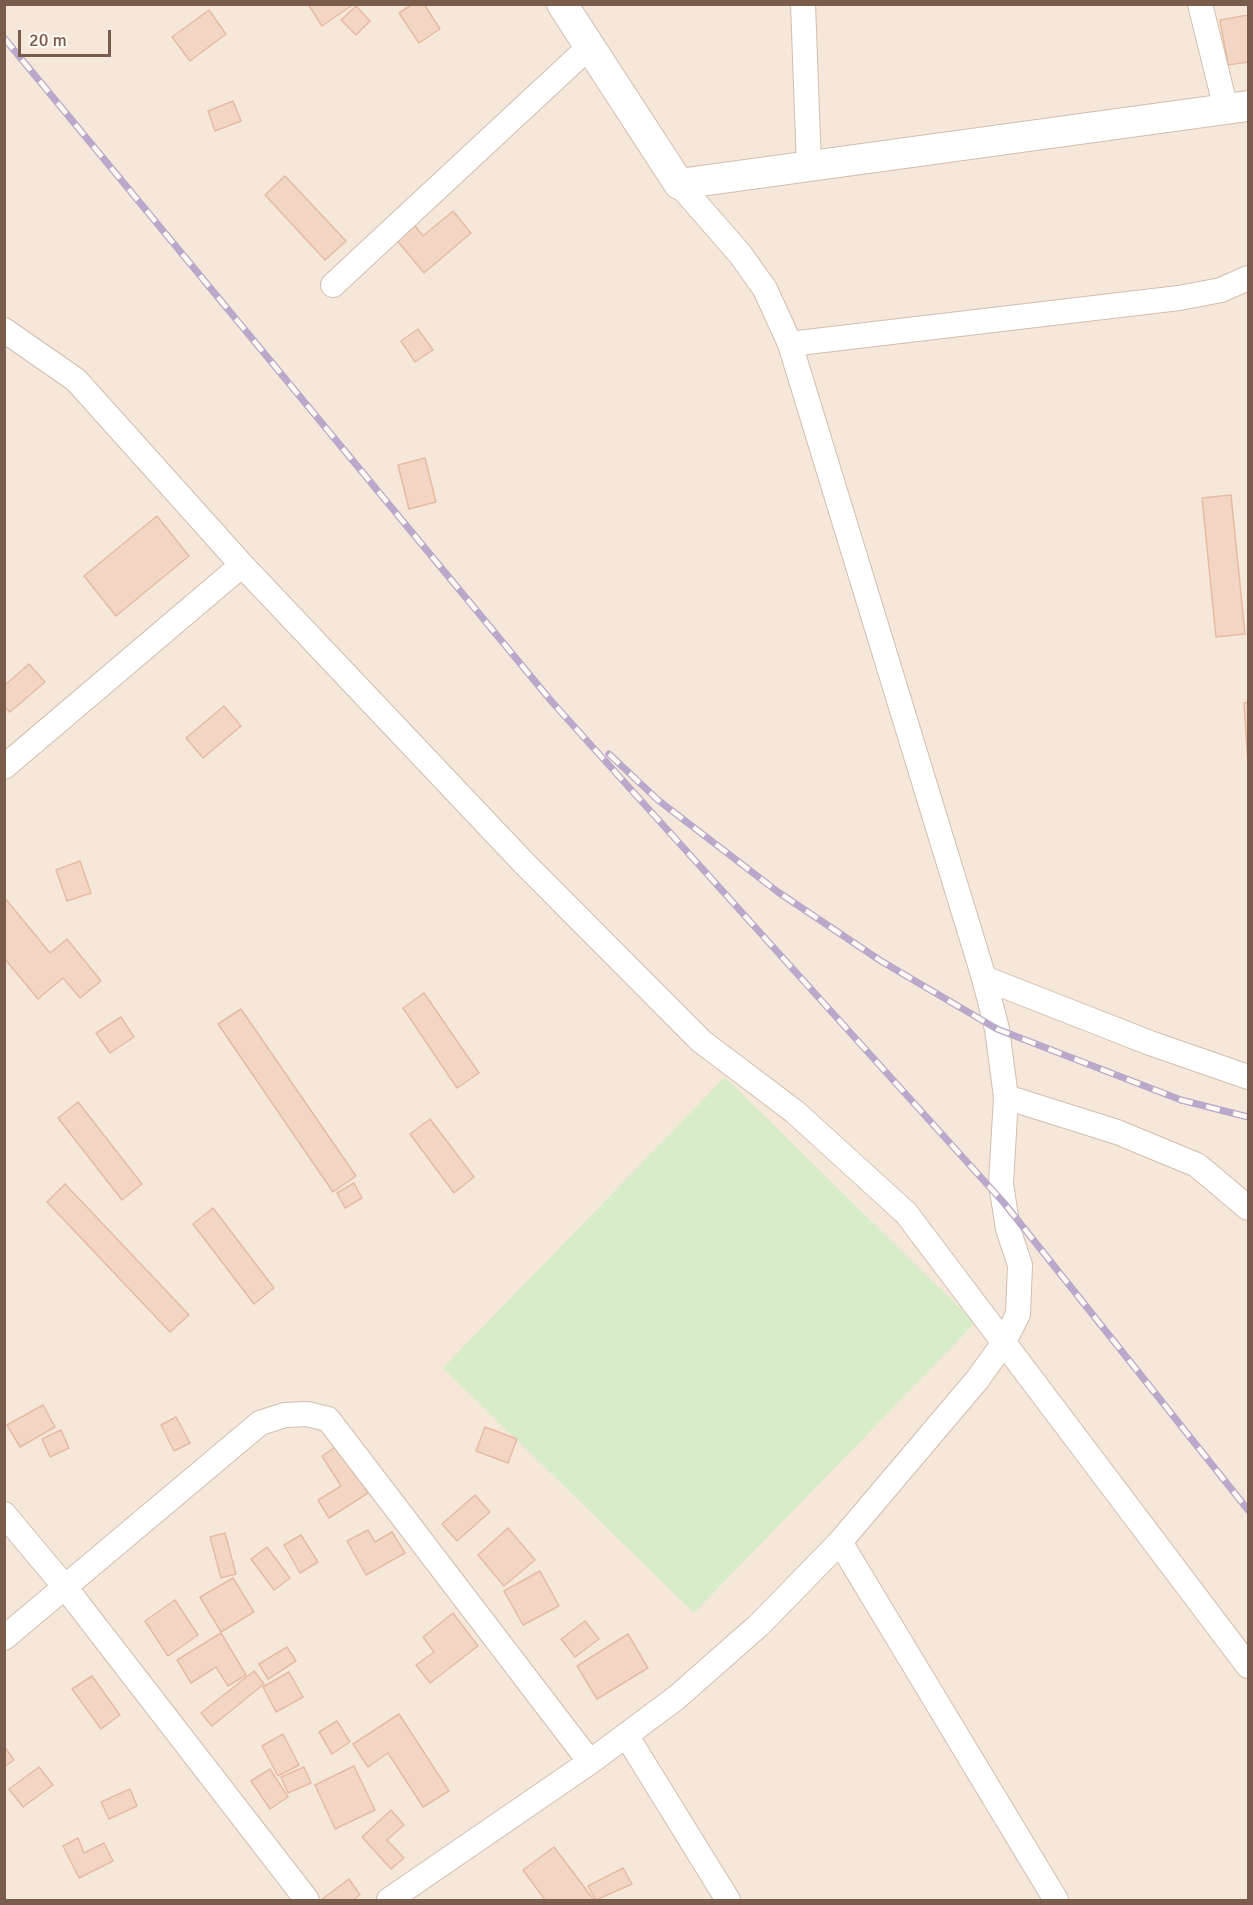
<!DOCTYPE html>
<style>
body{margin:0}
#map{position:relative;width:1253px;height:1905px;overflow:hidden;background:#fdf6ec;font-family:Signika,sans-serif}
canvas{display:block}
.frame{position:absolute;inset:0;border:6px solid #7a5c4d;pointer-events:none}
.scale{position:absolute;left:18px;top:30px;width:93px;height:27px;box-sizing:border-box;border:3px solid #7a5c4d;border-top:0;padding-left:8px;font-size:18px;line-height:21px;white-space:nowrap;color:#7a5c4d;-webkit-text-stroke:4px #fffaf3;paint-order:stroke}
</style>
<div id="map">
<canvas width="1253" height="1905"></canvas>
<div class="frame"></div>
<div class="scale">20 m</div>
</div>
<script>
const ctx = document.querySelector('canvas').getContext('2d');
ctx.lineJoin = 'round';
function fill(path, color) { ctx.fillStyle = color; ctx.fill(path, 'evenodd'); }
const toPath = rows => new Path2D(rows.map(r => 'M' + r).join(''));
function stroke(path, color, width, dash) { ctx.strokeStyle = color; ctx.lineWidth = width; ctx.lineCap = dash ? 'butt' : 'round'; ctx.setLineDash(dash || []); ctx.stroke(path); }
fill(toPath([
 [5,5,1248,5,1248,1900,5,1900]
]), '#f5e8da');
fill(toPath([
 [725,1077,975,1323,694,1613,443,1368]
]), '#d8ecc9');
const building = toPath([
 [308,4,354,4,322,26,308,4],
 [413,4,424,4,440,29,419,43,399,13,413,4],
 [356,6,370,21,356,35,341,20,356,6],
 [209,10,226,34,190,61,172,37,209,10],
 [1248,15,1248,62,1228,65,1220,20,1248,15],
 [233,101,241,121,215,131,208,111,233,101],
 [285,176,346,241,325,260,265,195,285,176],
 [453,211,471,233,424,273,395,238,413,223,423,236,453,211],
 [418,329,433,350,415,362,401,341,418,329],
 [425,458,436,502,409,509,398,465,425,458],
 [1231,495,1245,634,1216,637,1202,498,1231,495],
 [157,516,189,556,116,616,84,576,157,516],
 [29,664,45,682,10,712,4,706,4,686,29,664],
 [1248,702,1248,765,1244,703,1248,702],
 [224,706,241,726,203,758,186,738,224,706],
 [80,861,91,893,67,901,56,870,80,861],
 [4,897,50,953,67,939,101,981,80,998,63,978,38,999,4,958,4,897],
 [424,993,479,1073,457,1088,403,1008,424,993],
 [241,1009,356,1176,333,1192,218,1024,241,1009],
 [121,1017,134,1037,110,1053,96,1033,121,1017],
 [78,1102,142,1184,122,1200,58,1118,78,1102],
 [430,1119,474,1177,454,1193,410,1134,430,1119],
 [354,1183,362,1198,345,1208,337,1193,354,1183],
 [65,1184,189,1315,170,1332,47,1202,65,1184],
 [213,1208,274,1288,254,1304,193,1224,213,1208],
 [43,1405,55,1427,20,1447,7,1425,43,1405],
 [176,1417,190,1443,174,1451,161,1425,176,1417],
 [485,1427,517,1439,508,1463,476,1451,485,1427],
 [61,1430,69,1448,50,1457,42,1439,61,1430],
 [338,1445,368,1493,329,1518,318,1500,341,1486,322,1456,338,1445],
 [475,1495,490,1512,457,1541,442,1524,475,1495],
 [508,1528,535,1560,504,1586,478,1555,508,1528],
 [368,1530,375,1542,392,1532,405,1553,366,1575,347,1541,368,1530],
 [225,1533,236,1574,221,1578,210,1537,225,1533],
 [301,1535,318,1562,300,1573,284,1545,301,1535],
 [267,1547,290,1578,274,1590,251,1559,267,1547],
 [540,1571,559,1606,523,1625,504,1591,540,1571],
 [233,1578,254,1612,221,1632,200,1597,233,1578],
 [175,1600,198,1635,168,1656,145,1621,175,1600],
 [453,1613,478,1646,430,1683,416,1665,434,1652,423,1637,453,1613],
 [585,1621,599,1639,575,1657,561,1639,585,1621],
 [221,1633,246,1675,228,1686,216,1667,191,1683,177,1660,221,1633],
 [628,1634,648,1668,597,1699,577,1666,628,1634],
 [287,1647,296,1661,268,1679,259,1664,287,1647],
 [254,1671,264,1684,212,1726,201,1713,254,1671],
 [289,1672,303,1697,276,1712,263,1687,289,1672],
 [92,1676,120,1715,101,1729,72,1689,92,1676],
 [399,1714,449,1791,423,1807,388,1753,368,1767,353,1744,399,1714],
 [337,1721,350,1742,332,1754,319,1732,337,1721],
 [283,1734,299,1765,278,1776,262,1746,283,1734],
 [4,1746,14,1760,4,1767,4,1746],
 [354,1766,375,1810,335,1829,315,1785,354,1766],
 [39,1767,53,1785,23,1807,9,1789,39,1767],
 [304,1767,311,1783,288,1793,281,1777,304,1767],
 [270,1769,288,1797,270,1809,251,1781,270,1769],
 [130,1789,137,1806,109,1819,101,1802,130,1789],
 [391,1810,404,1825,387,1840,404,1858,391,1869,362,1837,391,1810],
 [78,1838,84,1853,104,1843,113,1861,79,1878,63,1846,78,1838],
 [554,1847,594,1900,545,1900,523,1870,554,1847],
 [623,1868,632,1884,596,1900,588,1886,623,1868],
 [349,1879,360,1895,353,1900,321,1900,349,1879]
]);
fill(building, '#f3d5c3');
stroke(building, '#e6bba3', 1.5);
const minor = toPath([
 [803,4,809,166],
 [1200,4,1226,109],
 [333,285,589,47],
 [4,330,76,380,242,565,523,862,701,1041,795,1112,906,1213,1248,1666],
 [790,344,1179,298,1221,290,1248,278],
 [4,767,242,565],
 [984,978,1150,1043,1248,1077],
 [1006,1097,1117,1132,1197,1165,1248,1208],
 [4,1514,65,1587,307,1900],
 [840,1542,1056,1900],
 [4,1638,260,1423,285,1415,307,1414,328,1419,590,1762],
 [626,1735,728,1900],
 [389,1900,590,1762,676,1698,759,1625,840,1542,977,1380,1003,1344,1018,1314,1020,1265,1008,1229,1001,1184,1006,1097,997,1029,984,978,790,344,765,289,740,254,679,184]
]);
const tertiary = toPath([
 [562,4,679,184,1248,106]
]);
stroke(minor, '#d1beb0', 26);
stroke(tertiary, '#d1beb0', 32);
stroke(minor, '#fff', 24);
stroke(tertiary, '#fff', 30);
const rail = toPath([
 [4,38,552,702,1004,1203,1248,1510],
 [609,754,658,800,778,892,881,961,997,1029,1181,1100,1248,1117]
]);
stroke(rail, '#b9a8c9', 7);
stroke(rail, '#fffaf3', 4.5, [14]);
</script>
